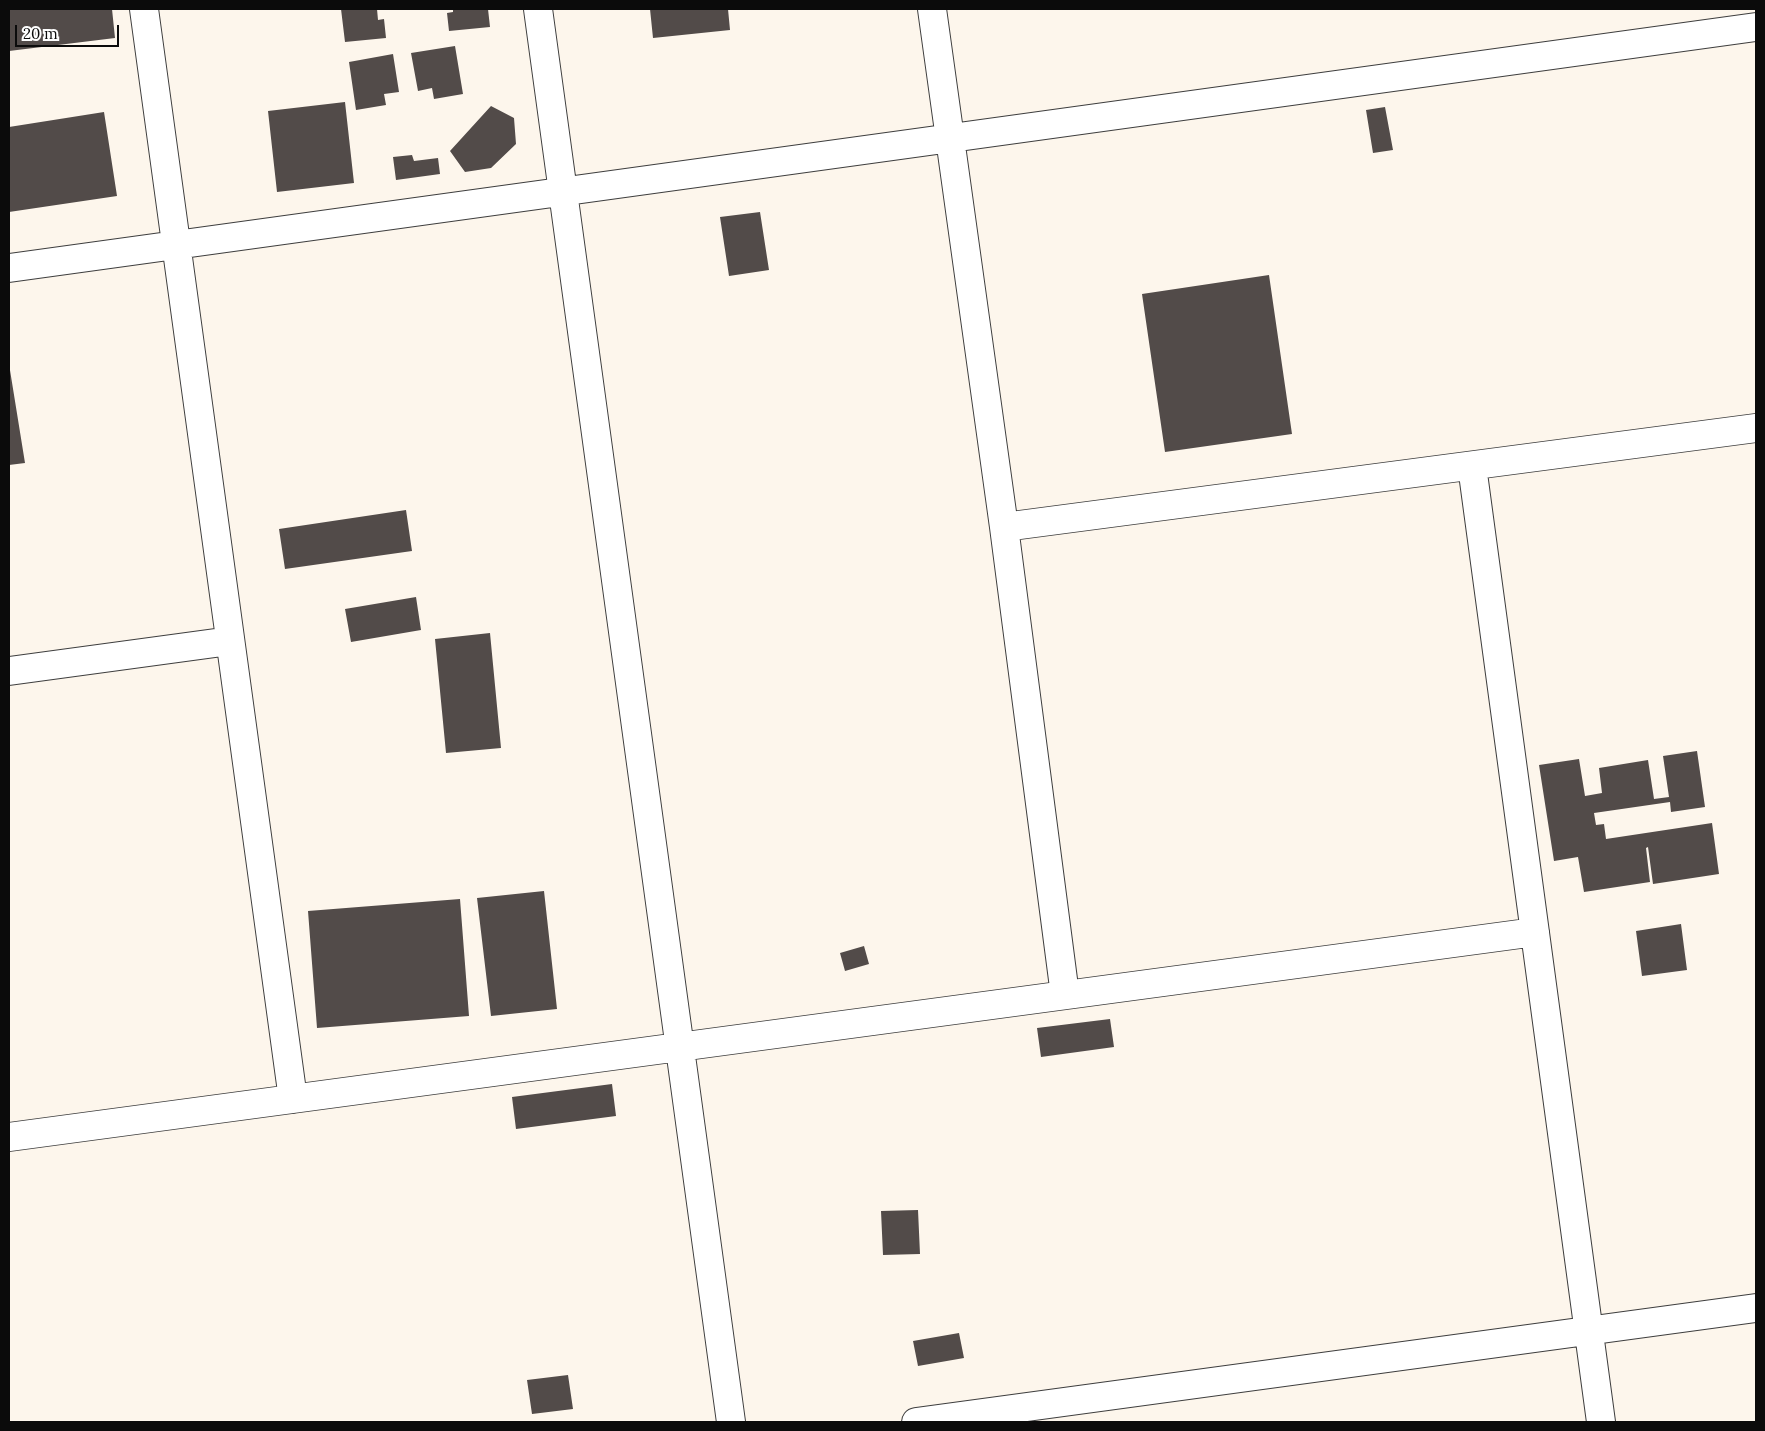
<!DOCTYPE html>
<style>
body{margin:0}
#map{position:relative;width:1765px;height:1431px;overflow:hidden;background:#fdf6ec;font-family:Lora,serif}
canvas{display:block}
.frame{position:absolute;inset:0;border:10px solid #0b0b0b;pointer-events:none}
.scale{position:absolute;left:15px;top:25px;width:104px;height:22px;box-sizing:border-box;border:2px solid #0b0b0b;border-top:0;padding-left:6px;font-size:15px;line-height:18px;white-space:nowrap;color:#0b0b0b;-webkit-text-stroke:4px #fff;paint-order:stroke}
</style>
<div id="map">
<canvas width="1765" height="1431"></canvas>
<div class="frame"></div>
<div class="scale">20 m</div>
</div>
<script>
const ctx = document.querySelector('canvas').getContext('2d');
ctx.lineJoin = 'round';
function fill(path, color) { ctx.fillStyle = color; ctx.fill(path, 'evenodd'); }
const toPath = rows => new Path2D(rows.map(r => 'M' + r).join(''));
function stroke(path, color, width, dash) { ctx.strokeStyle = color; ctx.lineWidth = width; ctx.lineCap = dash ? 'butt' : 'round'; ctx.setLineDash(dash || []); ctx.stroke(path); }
fill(toPath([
 [9,9,112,9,115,38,9,51],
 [341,9,377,9,378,20,384,19,386,38,345,42],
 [453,9,488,9,490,27,449,31,447,13,453,12],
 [650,9,728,9,730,30,653,38],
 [455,46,463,94,434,99,432,88,418,91,411,53],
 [393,54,399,92,384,94,386,105,356,110,349,62],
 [345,102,354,183,277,192,268,111],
 [491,106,514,118,516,144,491,168,465,172,450,151],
 [1385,107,1393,150,1373,153,1366,110],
 [104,112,117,196,9,212,9,127],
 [412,155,414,161,438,158,440,174,396,180,393,157],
 [760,212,769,270,729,276,720,217],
 [1269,275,1292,434,1165,452,1142,294],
 [9,364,25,463,9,465],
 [406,510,412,551,285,569,279,529],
 [416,597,421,630,351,642,345,609],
 [490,633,501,748,446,753,435,639],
 [1697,751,1705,807,1671,812,1670,802,1594,813,1596,825,1604,824,1606,839,1712,823,1719,874,1653,884,1648,847,1646,848,1650,882,1584,892,1578,857,1554,861,1539,765,1579,759,1585,796,1602,793,1599,768,1648,760,1654,799,1669,797,1663,756],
 [544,891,557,1009,491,1016,477,898],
 [460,899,469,1016,317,1028,308,911],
 [1681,924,1687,970,1642,976,1636,931],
 [864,946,869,964,845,971,840,953],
 [1110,1019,1114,1047,1041,1057,1037,1028],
 [612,1084,616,1116,516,1129,512,1097],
 [918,1210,920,1254,883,1255,881,1211],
 [959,1333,964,1358,918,1366,913,1341],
 [568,1375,573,1409,532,1414,527,1380]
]), '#524b49');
const minor = toPath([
 [144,9,293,1099],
 [538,9,731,1422],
 [932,9,1004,527,1065,995],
 [9,268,1756,27],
 [1472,466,1601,1422],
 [1004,527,1756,428],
 [9,671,230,641],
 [9,1137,1535,932],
 [916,1422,1756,1308]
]);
stroke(minor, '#3e3e3e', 30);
stroke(minor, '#fff', 28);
</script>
